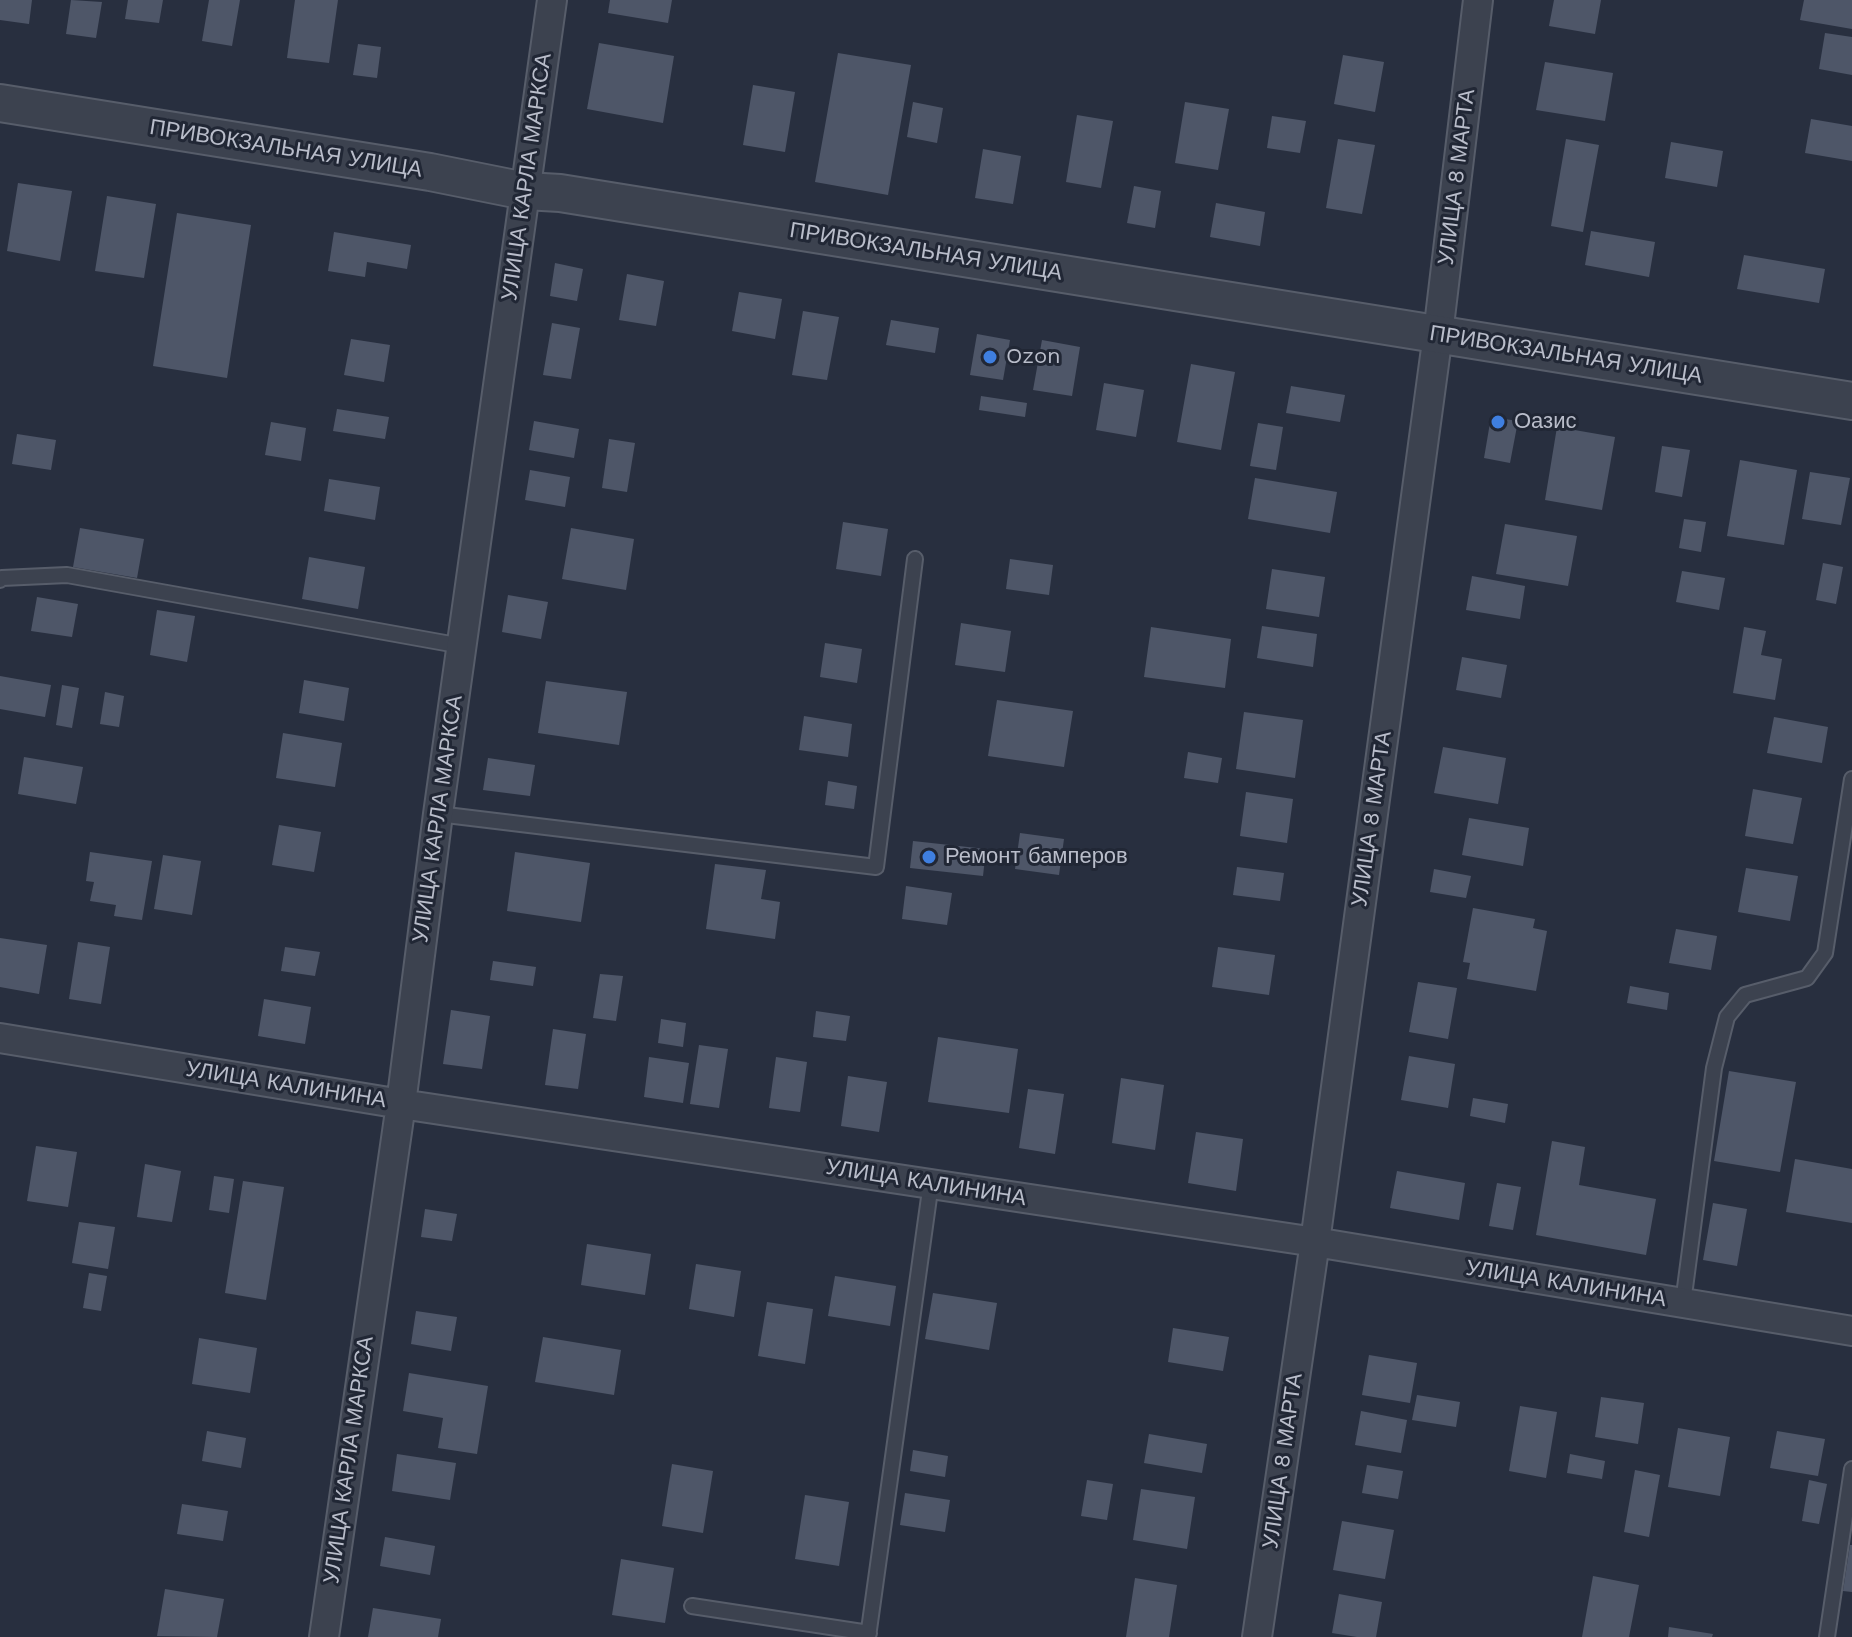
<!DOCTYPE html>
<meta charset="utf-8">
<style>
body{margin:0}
canvas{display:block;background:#282f3f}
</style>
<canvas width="1852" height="1637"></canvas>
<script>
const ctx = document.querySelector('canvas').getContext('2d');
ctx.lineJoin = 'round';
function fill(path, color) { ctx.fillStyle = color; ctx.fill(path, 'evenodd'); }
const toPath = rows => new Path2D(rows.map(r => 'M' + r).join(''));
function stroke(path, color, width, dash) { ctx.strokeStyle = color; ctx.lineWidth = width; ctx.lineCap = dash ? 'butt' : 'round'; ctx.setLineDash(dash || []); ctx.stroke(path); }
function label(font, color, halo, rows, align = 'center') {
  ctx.font = font + ' "Work Sans",sans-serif'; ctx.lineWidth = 6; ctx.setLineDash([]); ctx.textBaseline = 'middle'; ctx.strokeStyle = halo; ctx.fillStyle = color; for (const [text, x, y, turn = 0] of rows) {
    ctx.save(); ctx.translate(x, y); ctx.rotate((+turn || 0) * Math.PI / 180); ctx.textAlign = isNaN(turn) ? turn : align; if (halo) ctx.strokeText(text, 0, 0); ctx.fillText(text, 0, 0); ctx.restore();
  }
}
fill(toPath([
 [0,0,32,0,29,24,0,20],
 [71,0,102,2,96,38,66,34],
 [128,0,163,0,159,23,125,19],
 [209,0,240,0,232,46,202,41],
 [295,0,338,0,329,63,287,58],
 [610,0,672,0,668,23,608,13],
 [1554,0,1601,0,1595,34,1549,26],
 [1804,0,1852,0,1852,29,1800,20],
 [1825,33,1852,37,1852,75,1819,69],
 [599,43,674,56,663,123,587,109],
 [358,44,381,47,377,78,353,75],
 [838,53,911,65,888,195,815,182],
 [1343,55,1384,62,1375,112,1334,104],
 [1545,62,1613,73,1605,121,1536,110],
 [753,85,795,92,785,152,743,145],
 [913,102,943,108,937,143,907,137],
 [1185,102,1229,109,1218,170,1175,163],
 [1077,115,1113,121,1101,188,1066,182],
 [1272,116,1306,121,1300,153,1267,148],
 [1811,119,1852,126,1852,161,1805,153],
 [1338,139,1375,145,1362,214,1326,208],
 [1566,139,1599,145,1583,232,1551,226],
 [1671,142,1723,151,1717,187,1665,178],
 [983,149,1021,156,1013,204,975,198],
 [18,183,72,191,60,261,7,251],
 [1134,186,1161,191,1155,228,1127,223],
 [107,196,156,204,144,278,95,271],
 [1216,203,1265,212,1260,246,1210,237],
 [177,213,251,225,227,378,153,366],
 [1591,231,1655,242,1649,277,1585,265],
 [334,232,411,245,407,269,367,262,365,277,328,271],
 [1744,255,1825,269,1819,303,1737,289],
 [555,263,583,269,577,301,550,296],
 [627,274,664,281,656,326,619,320],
 [739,292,782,299,775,339,732,331],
 [803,311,839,317,827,380,792,375],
 [891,320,939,328,935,353,886,345],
 [552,323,580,328,571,379,543,375],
 [977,334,1010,340,1003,380,970,375],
 [351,339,390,345,384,382,344,375],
 [1042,340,1080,347,1072,396,1033,390],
 [1191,364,1235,372,1221,450,1177,442],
 [1104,383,1144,390,1136,437,1096,430],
 [1291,386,1345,395,1340,422,1286,413],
 [981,396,1027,403,1025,417,979,410],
 [337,409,389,417,385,439,333,431],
 [1491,417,1518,421,1510,463,1484,458],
 [534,421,579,429,574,458,529,450],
 [271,422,306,428,301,461,265,455],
 [1258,423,1283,427,1276,470,1250,466],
 [1557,427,1615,437,1602,510,1545,500],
 [17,434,56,440,51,470,12,464],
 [609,439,635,443,627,492,602,488],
 [1662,446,1690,450,1682,497,1655,492],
 [1740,460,1797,470,1784,545,1727,536],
 [530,470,570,477,565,507,525,500],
 [1810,472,1850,478,1841,525,1802,519],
 [1255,478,1337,492,1330,533,1248,519],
 [329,479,380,487,375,520,324,511],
 [1684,519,1706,522,1701,552,1679,548],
 [843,522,888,529,881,576,836,569],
 [1505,524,1577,536,1568,586,1496,574],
 [80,528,144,539,137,578,73,567],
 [571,528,634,539,626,590,562,579],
 [309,557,365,567,358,609,302,599],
 [1010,559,1053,565,1049,595,1006,589],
 [1823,563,1843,567,1836,604,1816,600],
 [1272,569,1325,577,1319,617,1266,609],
 [1682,571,1725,578,1719,610,1676,602],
 [1472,576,1525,586,1520,619,1466,610],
 [508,595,548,602,541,639,502,632],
 [37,597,78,604,72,637,31,631],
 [157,610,195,616,187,662,150,655],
 [961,623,1011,631,1005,672,955,665],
 [1262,626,1317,634,1313,667,1257,658],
 [1151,627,1231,639,1225,688,1144,677],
 [1744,627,1766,631,1761,655,1782,659,1775,700,1733,693],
 [825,643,862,649,857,683,820,677],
 [1462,657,1507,665,1501,698,1456,690],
 [0,676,51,685,45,717,0,709],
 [304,680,349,688,344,721,299,713],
 [546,681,627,692,619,745,538,733],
 [62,685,79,688,72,728,56,725],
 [105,692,124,696,119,727,100,724],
 [997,700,1073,711,1064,767,988,756],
 [1244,712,1303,720,1295,778,1236,769],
 [804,716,852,724,848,757,799,750],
 [1774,717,1828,727,1822,763,1767,753],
 [283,733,342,743,335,787,276,778],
 [1443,747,1506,758,1498,804,1434,793],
 [1188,752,1222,758,1218,783,1184,778],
 [24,757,83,767,76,804,18,794],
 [488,758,535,765,530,796,483,790],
 [828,781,857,786,854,809,825,805],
 [1753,789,1802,798,1793,844,1745,836],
 [1246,792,1293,799,1287,843,1240,836],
 [1469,818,1529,828,1523,866,1462,855],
 [279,825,321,832,314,872,272,865],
 [1020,833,1064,839,1059,875,1015,869],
 [913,841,986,849,983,876,910,868],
 [90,852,152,861,142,920,114,916,116,905,90,901,94,882,86,881],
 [515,852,590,863,581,922,507,911],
 [163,855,201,861,192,915,154,909],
 [715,864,766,870,761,899,780,902,775,939,706,929],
 [1237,867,1284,873,1280,901,1233,895],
 [1746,868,1798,876,1790,921,1738,912],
 [1434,869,1471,876,1466,898,1430,892],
 [906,886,952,893,947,925,902,919],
 [1473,908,1535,919,1533,928,1547,931,1536,991,1467,979,1470,963,1463,962],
 [1676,929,1717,936,1711,970,1669,963],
 [0,938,47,945,39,994,0,987],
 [78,942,110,947,101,1004,69,999],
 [285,947,320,952,315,976,281,971],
 [1218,947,1275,955,1269,995,1212,987],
 [493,961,536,967,533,986,490,980],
 [600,974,623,976,616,1021,593,1018],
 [1418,982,1457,988,1448,1039,1409,1032],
 [1630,986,1669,993,1667,1010,1627,1003],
 [264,999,311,1007,305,1044,258,1036],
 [451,1010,490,1016,482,1069,443,1064],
 [816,1011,850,1016,846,1041,813,1037],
 [661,1019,686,1023,683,1047,658,1043],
 [553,1029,586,1034,578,1089,545,1085],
 [938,1037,1018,1049,1009,1113,928,1102],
 [699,1045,728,1049,719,1108,690,1104],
 [1409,1056,1455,1064,1448,1108,1401,1100],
 [649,1057,689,1063,683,1103,644,1097],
 [776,1057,807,1062,800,1112,769,1108],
 [1729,1071,1796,1082,1780,1172,1714,1161],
 [848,1076,887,1082,879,1132,841,1126],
 [1121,1078,1164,1085,1155,1150,1112,1143],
 [1028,1089,1064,1094,1055,1154,1019,1148],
 [1473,1098,1508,1104,1505,1123,1470,1116],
 [1196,1132,1243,1139,1236,1191,1188,1183],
 [1552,1141,1585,1147,1579,1185,1656,1199,1646,1255,1536,1235],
 [36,1146,77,1152,68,1207,27,1201],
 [1795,1159,1852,1169,1852,1223,1786,1212],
 [145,1164,181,1171,172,1222,137,1217],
 [1397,1171,1465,1183,1459,1220,1390,1208],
 [214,1176,234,1179,229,1213,209,1210],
 [243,1181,284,1187,266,1300,225,1293],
 [1497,1183,1521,1187,1513,1230,1489,1226],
 [1713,1203,1747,1209,1737,1266,1703,1260],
 [425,1209,457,1214,452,1241,421,1237],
 [79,1222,115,1227,108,1269,72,1263],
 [587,1244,651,1254,645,1295,581,1285],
 [696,1264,741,1271,734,1317,689,1309],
 [89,1273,107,1276,101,1311,83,1308],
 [835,1276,896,1286,890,1326,828,1316],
 [933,1293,997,1303,989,1350,925,1339],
 [767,1302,813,1309,805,1364,758,1356],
 [416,1311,457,1317,451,1351,411,1344],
 [1173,1328,1229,1337,1223,1371,1168,1362],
 [543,1337,621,1350,614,1395,535,1382],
 [199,1338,257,1348,250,1393,192,1384],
 [1369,1355,1417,1363,1410,1403,1362,1395],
 [409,1373,488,1386,477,1454,438,1448,443,1418,403,1411],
 [1417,1395,1460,1402,1456,1427,1412,1420],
 [1601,1397,1644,1403,1638,1444,1595,1437],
 [1520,1406,1557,1412,1546,1478,1509,1471],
 [1361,1411,1407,1420,1401,1453,1355,1445],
 [1678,1428,1730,1437,1720,1496,1668,1487],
 [207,1431,246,1438,241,1468,202,1461],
 [1777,1431,1825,1439,1818,1476,1770,1468],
 [1149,1434,1207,1444,1202,1473,1144,1463],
 [913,1450,948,1456,945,1477,910,1471],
 [397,1454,456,1463,450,1500,392,1491],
 [1570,1454,1605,1461,1602,1479,1567,1473],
 [672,1464,713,1471,703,1533,662,1526],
 [1367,1465,1403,1471,1398,1499,1362,1493],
 [1635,1470,1660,1475,1649,1537,1624,1532],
 [1087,1480,1113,1484,1107,1520,1081,1516],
 [1809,1480,1827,1484,1819,1524,1802,1521],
 [1141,1489,1195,1497,1187,1549,1133,1540],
 [905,1493,950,1500,945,1532,900,1525],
 [805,1495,849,1502,839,1566,795,1559],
 [182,1504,228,1511,223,1541,177,1534],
 [1342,1521,1394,1530,1385,1579,1333,1570],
 [385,1537,435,1546,430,1575,380,1566],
 [1850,1545,1852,1545,1852,1592,1843,1591],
 [621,1559,674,1568,665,1623,612,1615],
 [1593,1576,1639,1585,1629,1637,1582,1637],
 [1135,1578,1177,1585,1169,1637,1126,1637],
 [165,1589,224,1599,217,1637,157,1636],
 [1339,1594,1382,1602,1376,1637,1357,1637,1332,1633],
 [373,1608,441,1619,438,1637,368,1637],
 [1669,1627,1713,1634,1712,1637,1668,1637]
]), '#4e5668');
const service = toPath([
 [0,580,2,578,67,575,462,646],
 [438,814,876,867,915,559],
 [1683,1303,1714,1068,1727,1017,1745,995,1807,978,1825,953,1852,779],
 [692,1606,869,1633],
 [868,1637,931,1183],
 [1827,1637,1852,1469]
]);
const minor = toPath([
 [0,1038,401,1104,1315,1242,1852,1331],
 [324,1637,401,1104,438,814,552,0],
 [1257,1637,1315,1242,1438,334,1478,0]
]);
const tertiary = toPath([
 [0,103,430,172,525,191,560,193,1852,401]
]);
stroke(service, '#575d6a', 18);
stroke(minor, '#575d6a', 32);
stroke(tertiary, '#575d6a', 40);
stroke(service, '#3c424f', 14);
stroke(minor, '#3c424f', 28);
stroke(tertiary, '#3c424f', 36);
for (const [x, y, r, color] of [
 [990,357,8,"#3f7fe0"],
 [1498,422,8,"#3f7fe0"],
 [929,857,8,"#3f7fe0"]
]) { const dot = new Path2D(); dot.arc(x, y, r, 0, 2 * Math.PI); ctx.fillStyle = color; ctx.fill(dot); stroke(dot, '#212735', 3); }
label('22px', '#b9bdca', '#212735', [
 ["ПРИВОКЗАЛЬНАЯ УЛИЦА",286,149,9],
 ["УЛИЦА КАРЛА МАРКСА",527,177,-82],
 ["УЛИЦА 8 МАРТА",1457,177,-83],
 ["ПРИВОКЗАЛЬНАЯ УЛИЦА",926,252,9],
 ["ПРИВОКЗАЛЬНАЯ УЛИЦА",1566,355,9],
 ["УЛИЦА КАРЛА МАРКСА",438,819,-82],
 ["УЛИЦА 8 МАРТА",1372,819,-82],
 ["УЛИЦА КАЛИНИНА",286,1085,9],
 ["УЛИЦА КАЛИНИНА",926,1183,9],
 ["УЛИЦА КАЛИНИНА",1566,1284,9],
 ["УЛИЦА КАРЛА МАРКСА",349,1460,-82],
 ["УЛИЦА 8 МАРТА",1283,1461,-82]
]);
label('22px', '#b9bdca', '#212735', [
 ["Ozon",1006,357],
 ["Оазис",1514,422],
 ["Ремонт бамперов",945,857]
], 'left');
</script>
